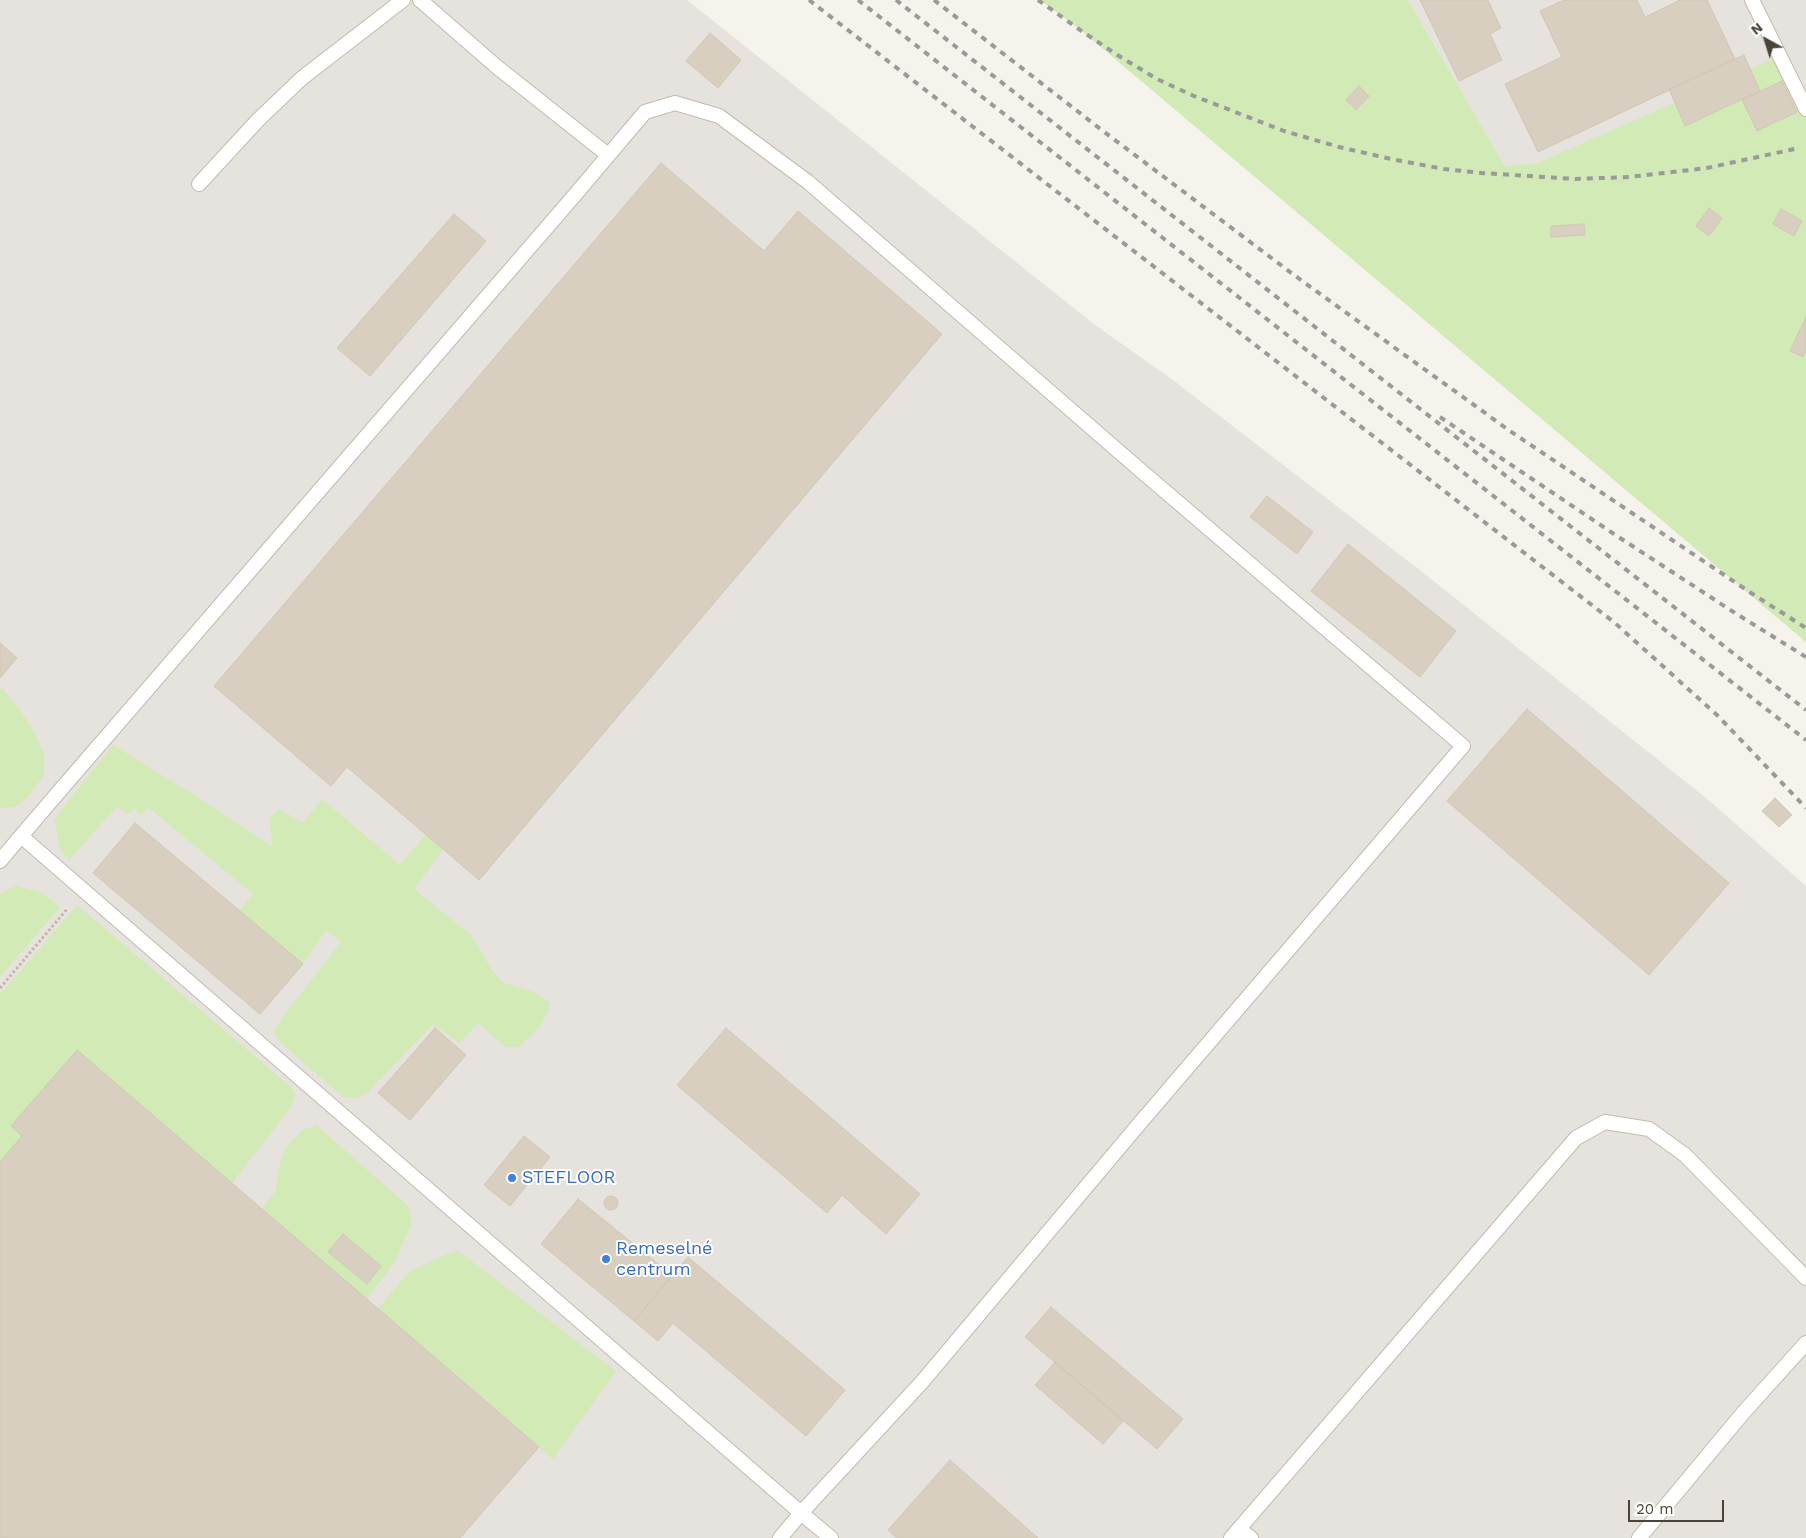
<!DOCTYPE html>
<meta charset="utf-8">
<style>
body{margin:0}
#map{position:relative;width:1806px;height:1538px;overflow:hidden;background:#f6f3ec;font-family:"Work Sans",sans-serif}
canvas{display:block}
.north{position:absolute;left:1741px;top:15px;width:50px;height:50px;-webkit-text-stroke:4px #fff;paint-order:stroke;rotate:321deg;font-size:14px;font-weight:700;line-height:20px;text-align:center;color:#4b4439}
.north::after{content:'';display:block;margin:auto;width:18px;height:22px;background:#4b4439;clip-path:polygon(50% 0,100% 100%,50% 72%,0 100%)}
.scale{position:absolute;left:1628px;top:1500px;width:96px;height:22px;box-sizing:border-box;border:2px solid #4b4439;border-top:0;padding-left:6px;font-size:15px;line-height:18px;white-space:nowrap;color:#4b4439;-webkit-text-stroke:4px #fff;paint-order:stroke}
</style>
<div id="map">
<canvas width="1806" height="1538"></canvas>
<div class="north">N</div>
<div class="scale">20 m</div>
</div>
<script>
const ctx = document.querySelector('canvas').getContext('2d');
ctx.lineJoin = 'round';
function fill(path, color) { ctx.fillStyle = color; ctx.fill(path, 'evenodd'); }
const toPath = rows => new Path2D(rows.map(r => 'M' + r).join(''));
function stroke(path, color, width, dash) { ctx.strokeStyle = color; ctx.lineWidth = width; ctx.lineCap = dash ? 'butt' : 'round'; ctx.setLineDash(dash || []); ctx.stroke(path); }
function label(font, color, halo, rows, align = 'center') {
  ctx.font = font + ' "Work Sans",sans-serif'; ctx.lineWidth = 4; ctx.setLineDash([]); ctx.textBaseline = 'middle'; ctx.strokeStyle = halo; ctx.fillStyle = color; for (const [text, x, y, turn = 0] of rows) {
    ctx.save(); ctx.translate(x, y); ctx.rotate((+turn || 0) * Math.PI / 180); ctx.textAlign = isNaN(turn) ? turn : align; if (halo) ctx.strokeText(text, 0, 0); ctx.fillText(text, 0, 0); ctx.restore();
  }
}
fill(toPath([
 [0,0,687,0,1095,325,1173,380,1421,571,1711,802,1806,886,1806,1538,0,1538],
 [1408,0,1806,0,1806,109,1538,163,1505,166]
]), '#e6e2dd');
fill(toPath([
 [1040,0,1408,0,1505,166,1538,163,1780,56,1806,109,1806,642,1083,32],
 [2,688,20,710,36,735,44,755,44,775,27,798,14,807,0,808,0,690],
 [113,745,202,800,273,847,269,819,279,809,303,823,322,799,400,865,426,834,443,849,414,889,472,936,491,969,502,982,534,992,550,1003,547,1014,538,1029,518,1047,506,1047,478,1023,459,1043,433,1024,366,1094,356,1098,343,1097,279,1041,274,1033,282,1018,341,942,326,930,303,964,239,911,253,894,148,807,141,815,134,808,128,814,117,806,69,860,60,849,54,819],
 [16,886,40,892,60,907,0,977,0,895,4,891],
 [77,905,293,1089,295,1095,291,1107,232,1183,77,1050,11,1126,22,1136,0,1162,0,995],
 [316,1125,408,1206,412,1223,394,1263,367,1299,262,1209,276,1190,277,1174,285,1148,303,1130],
 [458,1251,616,1371,553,1459,378,1309,409,1272,442,1256]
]), '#d2eab5');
const building = toPath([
 [1420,0,1488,0,1501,28,1490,34,1502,60,1459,81,1420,0],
 [1564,0,1637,0,1645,17,1680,0,1707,0,1735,59,1538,152,1505,84,1562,57,1540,11,1564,0],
 [710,33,741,60,718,88,686,61,710,33],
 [1744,55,1760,91,1685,126,1669,89,1744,55],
 [1782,81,1797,112,1757,131,1742,100,1782,81],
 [1359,86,1369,96,1356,110,1346,100,1359,86],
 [661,163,764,251,798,211,942,334,479,880,347,767,331,786,214,686,661,163],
 [1709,208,1722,218,1709,236,1696,226,1709,208],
 [1781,209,1802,221,1794,236,1773,224,1781,209],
 [454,214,486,241,370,376,337,348,454,214],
 [1584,224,1585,235,1551,237,1551,226,1584,224],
 [1806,317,1806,351,1803,357,1790,351,1806,317],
 [1267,496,1313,532,1297,554,1250,517,1267,496],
 [1348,544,1456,631,1420,677,1311,591,1348,544],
 [0,643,17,658,0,678,0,643],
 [1527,709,1729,883,1649,975,1447,801,1527,709],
 [1775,798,1792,815,1779,827,1762,811,1775,798],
 [135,823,303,964,260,1014,93,873,135,823],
 [435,1028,466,1055,410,1120,378,1093,435,1028],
 [726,1028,920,1194,886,1234,842,1195,827,1213,677,1085,726,1028],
 [77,1050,539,1447,460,1538,0,1538,0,1162,22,1136,11,1126,77,1050],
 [524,1136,550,1157,510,1206,484,1185,524,1136],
 '604 1203a7 7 0 1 1 14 0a7 7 0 1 1-14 0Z',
 [578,1199,672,1275,634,1321,541,1244,578,1199],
 [343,1234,381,1266,367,1284,328,1252,343,1234],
 [688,1257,845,1390,806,1436,673,1323,658,1341,634,1321,688,1257],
 [1051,1307,1183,1419,1157,1449,1025,1337,1051,1307],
 [1055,1362,1123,1421,1103,1444,1035,1385,1055,1362],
 [950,1460,1038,1538,897,1538,888,1530,950,1460]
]);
fill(building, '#d8cfc1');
stroke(building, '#d3c7b4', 1);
const lane = toPath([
 [420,0,497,67,608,155],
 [1752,0,1806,109],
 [199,184,258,120,302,78,403,0],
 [0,861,21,836,63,787,574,196,645,112,675,103,719,116,808,182,1139,469,1463,746,1140,1123,922,1382,801,1513,21,836],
 [1239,1529,1251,1538],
 [780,1538,801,1513,831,1538],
 [1231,1538,1576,1138,1605,1122,1649,1129,1685,1155,1806,1278],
 [1639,1538,1743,1413,1806,1343]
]);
stroke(lane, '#c2bbae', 16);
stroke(toPath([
 [0,988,68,908]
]), '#c4b79f', 3, [2.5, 2.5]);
stroke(lane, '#fff', 14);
stroke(toPath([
 [809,0,1615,623,1717,715,1806,808],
 [858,0,1806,740],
 [896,0,1806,710],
 [934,0,1103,131,1294,275,1510,431,1748,591,1806,628],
 [1038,0,1083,32,1119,56,1157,79,1194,96,1284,131,1339,147,1391,159,1444,169,1482,173,1575,179,1629,177,1707,168,1799,148],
 [1440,417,1614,534,1735,613,1806,657]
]), '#9a9a9a', 4, [6, 6]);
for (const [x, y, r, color] of [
 [512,1178,5,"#3f7fe0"],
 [606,1259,5,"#3f7fe0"]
]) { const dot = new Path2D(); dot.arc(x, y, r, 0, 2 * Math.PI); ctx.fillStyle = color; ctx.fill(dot); stroke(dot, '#fff', 2); }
label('18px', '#366cbe', '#fff', [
 ["STEFLOOR",522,1178],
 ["Remeselné",616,1249],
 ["centrum",616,1270]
], 'left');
</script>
